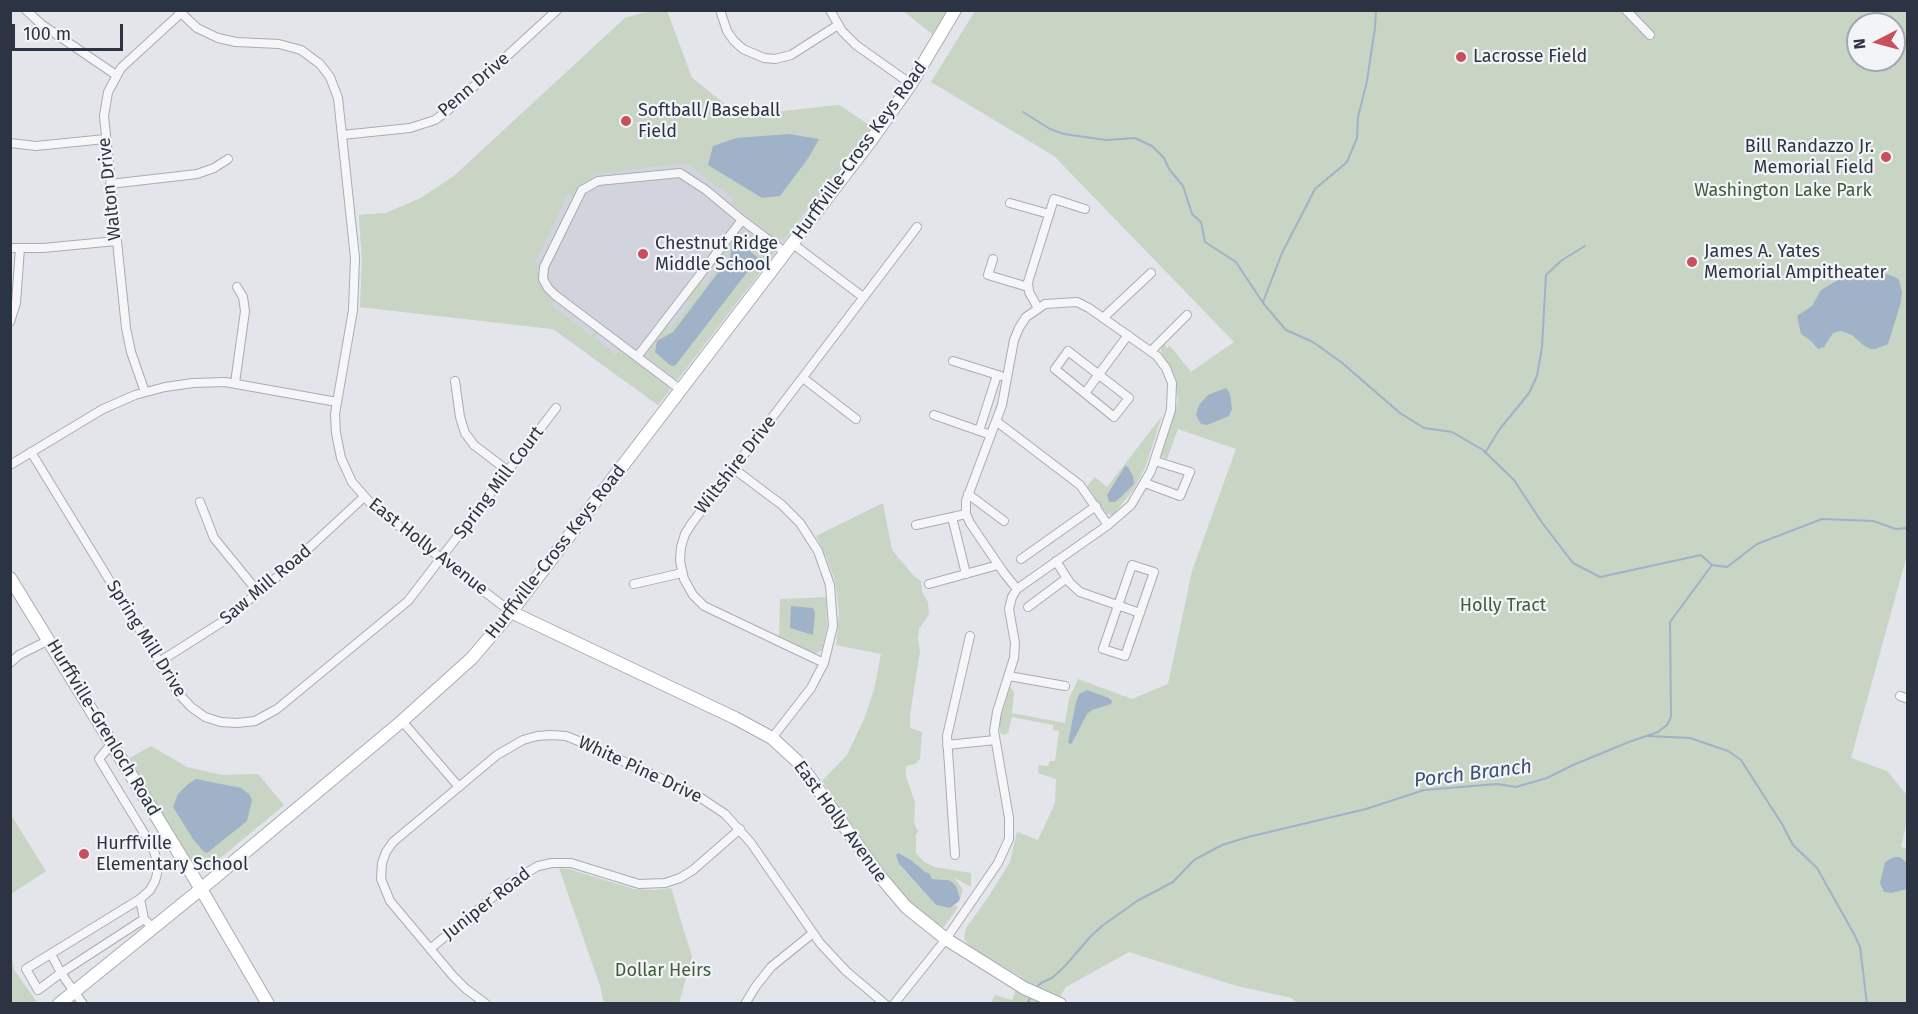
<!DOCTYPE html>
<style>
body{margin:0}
#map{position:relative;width:1918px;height:1014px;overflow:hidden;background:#e3e5ea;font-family:"Fira Sans",sans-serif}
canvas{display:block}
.frame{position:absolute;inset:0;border:12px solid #2c3342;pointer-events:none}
.north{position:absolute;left:1846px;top:12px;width:60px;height:60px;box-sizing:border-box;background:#f3f4f8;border:2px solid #a3a7af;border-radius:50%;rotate:264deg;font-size:16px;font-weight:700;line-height:24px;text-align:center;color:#2c3342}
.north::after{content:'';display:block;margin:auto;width:21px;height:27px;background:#c8505c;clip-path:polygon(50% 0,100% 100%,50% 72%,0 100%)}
.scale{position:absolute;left:12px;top:24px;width:111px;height:27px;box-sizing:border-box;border:3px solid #2c3342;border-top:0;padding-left:8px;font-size:18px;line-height:21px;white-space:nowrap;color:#2c3342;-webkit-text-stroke:4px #f3f4f8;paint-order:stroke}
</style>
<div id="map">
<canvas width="1918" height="1014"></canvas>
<div class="frame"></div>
<div class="north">N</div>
<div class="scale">100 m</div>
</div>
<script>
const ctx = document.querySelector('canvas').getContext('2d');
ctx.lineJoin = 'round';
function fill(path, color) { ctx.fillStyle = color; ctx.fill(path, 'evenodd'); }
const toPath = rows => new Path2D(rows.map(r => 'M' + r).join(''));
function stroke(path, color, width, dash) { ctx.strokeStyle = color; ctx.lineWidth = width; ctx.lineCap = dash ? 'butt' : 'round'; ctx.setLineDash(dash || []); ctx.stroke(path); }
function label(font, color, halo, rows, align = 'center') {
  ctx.font = font + ' "Fira Sans",sans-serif'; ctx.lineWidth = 4.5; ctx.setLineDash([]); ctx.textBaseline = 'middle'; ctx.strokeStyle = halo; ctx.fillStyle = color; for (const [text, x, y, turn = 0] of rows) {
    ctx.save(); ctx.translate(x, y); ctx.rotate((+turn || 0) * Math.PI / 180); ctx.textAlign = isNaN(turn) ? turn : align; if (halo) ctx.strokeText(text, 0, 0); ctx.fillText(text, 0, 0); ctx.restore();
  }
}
fill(toPath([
 [650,11,667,11,692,78,726,105,765,113,839,105,872,127,658,405,553,329,360,307,362,261,359,215,386,213,421,198,454,176,625,18]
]), '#d1d4dc');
fill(toPath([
 [650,11,667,11,692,78,726,105,765,113,839,105,872,127,785,237,781,239,776,239,732,204,734,199,688,164,667,165,597,174,581,185,574,196,568,194,535,262,540,265,538,271,542,288,555,299,551,305,591,336,596,331,598,333,595,338,616,355,620,350,667,385,669,391,658,405,553,329,360,307,362,261,359,215,386,213,421,198,454,176,625,18],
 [903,11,949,11,932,34],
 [975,11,1907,11,1907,555,1851,758,1887,771,1907,795,1907,822,1901,847,1908,849,1907,1003,1296,1003,1292,998,1237,986,1129,952,1066,987,1056,1003,991,1003,995,995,1012,1000,1021,977,969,946,964,938,966,928,989,896,1010,862,1017,832,1038,840,1055,803,1056,779,1038,773,1039,765,1048,766,1050,761,1055,761,1059,731,1053,730,1053,725,1012,717,1008,733,1003,735,1000,732,1000,720,1010,687,1014,692,1012,713,1065,723,1069,699,1078,679,1132,699,1168,684,1192,571,1236,449,1178,429,1167,459,1161,456,1178,401,1175,376,1161,352,1161,346,1164,343,1167,348,1170,346,1191,372,1234,342,1054,156,931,82],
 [1858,24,1894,24,1894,60,1858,60],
 [743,231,749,232,770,248,774,254,679,378,674,378,649,359,648,349,666,325,671,328,691,302,686,298,699,282,704,286,724,259,719,255,735,234],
 [1162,416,1145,468,1134,489,1113,515,1106,514,1087,486,1095,477,1107,487],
 [883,503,892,550,914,576,921,581,922,592,928,602,929,614,919,629,918,639,920,651,910,715,910,728,922,732,920,759,915,764,906,766,906,777,915,802,914,823,918,831,916,835,916,853,924,862,935,867,971,873,971,887,955,878,963,890,960,899,956,886,948,880,931,879,911,860,899,865,936,905,950,908,955,905,958,907,944,927,940,927,917,909,891,881,822,781,847,755,864,719,874,690,881,654,836,645,839,613,835,581,826,556,816,536],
 [826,597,827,626,822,650,817,653,812,652,779,637,780,599],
 [151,746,187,767,222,775,258,774,284,805,206,870,200,872,194,867,128,759],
 [11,815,46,871,11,894,10,894],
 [559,868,569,869,634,889,653,890,671,888,692,957,679,1003,604,1003,600,986],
 [11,954,14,970,37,1002,36,1003,11,1003]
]), '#c8d4c4');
fill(toPath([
 [789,134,819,139,809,157,780,196,762,198,708,165,713,146,736,138],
 [735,245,743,245,758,258,675,366,670,365,655,352,657,341,673,332,730,257,732,247],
 [1872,269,1895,277,1899,280,1902,292,1901,302,1888,344,1875,349,1871,349,1863,345,1852,335,1841,331,1833,333,1824,347,1818,349,1811,341,1801,334,1797,316,1812,306,1821,290,1838,280,1861,275],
 [1226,388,1230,394,1232,409,1229,416,1207,425,1201,424,1196,415,1199,405,1208,395],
 [1125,466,1128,467,1133,476,1134,484,1121,497,1115,502,1109,502,1107,495],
 [791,606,813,608,815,613,813,635,790,628],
 [1087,690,1109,698,1112,701,1111,704,1092,710,1087,714,1073,741,1071,744,1068,743,1076,702,1079,694],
 [196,779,241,788,249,794,252,800,247,821,207,853,204,852,193,839,173,807,178,794,188,784],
 [898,853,911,860,925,872,929,873,932,879,948,880,952,882,956,886,958,892,960,899,958,902,950,908,936,905,899,864,896,855],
 [1894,857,1900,857,1907,863,1907,889,1891,893,1884,892,1880,883,1885,862]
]), '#a0b2c8');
stroke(toPath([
 [1023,112,1050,129,1064,134,1106,140,1135,138,1152,146,1164,158,1169,169,1183,186,1192,214,1201,222,1205,242,1236,262,1263,303,1286,330,1313,342,1341,362,1400,413,1424,428,1452,432,1483,450,1514,480,1543,524,1573,563,1600,577,1701,555,1712,565],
 [1263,302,1282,253,1315,189,1347,162,1357,138,1358,117,1367,81,1375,28,1376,10],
 [1485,453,1499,430,1529,393,1537,376,1542,347,1546,275,1562,260,1585,246],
 [1712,565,1727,567,1757,544,1822,519,1873,521,1896,529,1908,528],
 [1648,736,1690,738,1728,751,1741,760,1782,824,1793,845,1817,868,1854,934,1860,947,1867,1004],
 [1036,988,1041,983,1052,978,1065,966,1091,936,1102,926,1137,901,1173,882,1194,860,1222,845,1248,837,1366,809,1424,790,1497,784,1516,787,1547,778,1573,765,1629,742,1658,732,1667,725,1671,717,1670,622,1712,565],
 [1027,1004,1031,996]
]), '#a0b2c8', 2);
const street = toPath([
 [26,10,41,24,116,75],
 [178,10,197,28,218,38,236,42,279,44,301,50,320,64,330,77,338,98,355,258,353,310,335,414,336,433,341,458,352,482,373,506,511,612],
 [720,10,727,31,734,41,743,49,764,58,775,59,791,55,838,25],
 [830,10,842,31,856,45,911,84],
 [1626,10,1650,35],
 [342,135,410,128,435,120,447,111,557,10],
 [10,143,36,146,105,139],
 [110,184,197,174,214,168,228,159],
 [1010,203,1049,214],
 [793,244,863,297],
 [10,248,43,248,116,241],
 [993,259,988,275,1028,287],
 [1038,308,1029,292,1028,282,1054,199,1085,209],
 [1103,318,1151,273],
 [10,322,16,303,20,248],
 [1068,351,1129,398,1114,417,1055,369,1068,351],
 [1151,351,1187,315],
 [637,357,742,220,786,253],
 [953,361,1001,376],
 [803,378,856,419],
 [455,381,460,417,465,433,474,445,508,471],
 [235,383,245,311,243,297,237,287],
 [681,390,555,295,548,288,543,279,544,267,582,190,598,181,680,173,706,190,742,220],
 [145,392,131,352,126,328,104,116,108,92,121,68,181,13],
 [1085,393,1128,335],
 [934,415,991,435],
 [996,421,1080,485,1108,525],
 [979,431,997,375],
 [31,452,179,694,191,707,205,717,221,722,237,723,255,721,277,709,408,601,556,408],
 [10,465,103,409,135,395,165,387,193,383,225,382,337,402],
 [734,469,782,505,800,523,818,551,830,585,833,626,824,663,811,688,772,738],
 [1145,483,1180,496,1190,472,1155,461],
 [968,494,1004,521],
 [200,502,214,538,258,592],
 [952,517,966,574],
 [916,525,966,514],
 [1021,559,1096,506],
 [1056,561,1070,583,1080,592,1140,613],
 [1132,565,1154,572,1125,656,1103,649,1132,565],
 [634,584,682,573],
 [929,584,998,565],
 [1028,607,1067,578],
 [159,662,222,622,283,572,364,497],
 [10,663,19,655,49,640],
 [824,663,704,606,693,595,684,579,680,561,681,547,685,534,692,523,917,227],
 [1009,676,1065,686],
 [1900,696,1908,699],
 [402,721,459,787],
 [947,745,995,740],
 [955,855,947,736,970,636],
 [140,899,144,919],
 [430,949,510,883,538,866,552,863,571,863,639,884,665,883,680,878,693,870,740,829],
 [51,954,61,973,144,919,153,928],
 [83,1004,61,973,38,990,26,969,140,899,150,890,155,881,157,874,157,860,152,846,99,759,112,743],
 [486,1004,466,989,453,976,390,901,381,879,382,863,386,852,393,842,497,755,523,740,537,736,551,735,566,736,581,742,695,794,725,814,751,843,820,943,846,971,885,1004],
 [745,1004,756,986,771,967,813,933],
 [894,1004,946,939,998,863,1009,839,1009,818,994,731,997,712,1014,658,1015,643,1009,609,1012,597,1017,589,1004,573,970,523,966,514,966,501,1002,405,1014,340,1019,328,1026,317,1045,304,1077,302,1089,308,1157,356,1166,368,1172,383,1171,410,1151,471,1131,505,1108,525,1017,589]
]);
const secondary = toPath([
 [10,578,201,889,268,1004],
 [511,612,735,718,772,738,797,761,808,775,879,875,906,907,946,939,1024,988,1060,1004],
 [59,1004,201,889,402,721,472,658,511,612,872,139,911,84,955,10]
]);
stroke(street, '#a8acb4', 10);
stroke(secondary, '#a8acb4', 14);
stroke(street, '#f6f6f9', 8);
stroke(secondary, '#fff', 12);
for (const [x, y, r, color] of [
 [1461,57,6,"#c8505c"],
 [626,121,6,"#c8505c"],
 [1886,157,6,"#c8505c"],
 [643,254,6,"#c8505c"],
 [1692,262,6,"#c8505c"],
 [84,854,6,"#c8505c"]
]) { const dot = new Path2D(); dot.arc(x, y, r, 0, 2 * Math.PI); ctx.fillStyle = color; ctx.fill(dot); stroke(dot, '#f3f4f8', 2); }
label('18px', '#2c3342', '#f3f4f8', [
 ["Lacrosse Field",1473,57],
 ["Softball/Baseball",638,111],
 ["Field",638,132],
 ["Bill Randazzo Jr.",1874,147,"right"],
 ["Memorial Field",1874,168,"right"],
 ["Chestnut Ridge",655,244],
 ["Middle School",655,265],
 ["James A. Yates",1704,252],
 ["Memorial Ampitheater",1704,273],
 ["Hurffville",96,844],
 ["Elementary School",96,865]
], 'left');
label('18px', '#2c3342', '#f3f4f8', [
 ["Penn Drive",474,85,-41],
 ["Hurffville-Cross Keys Road",860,151,-54],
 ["Walton Drive",110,189,-96],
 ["Wiltshire Drive",736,465,-52],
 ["Spring Mill Court",499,483,-53],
 ["East Holly Avenue",428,547,38],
 ["Hurffville-Cross Keys Road",556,552,-52],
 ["Saw Mill Road",266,585,-40],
 ["Spring Mill Drive",146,639,58],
 ["Hurffville-Grenloch Road",103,728,59],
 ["White Pine Drive",640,770,25],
 ["East Holly Avenue",840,822,54],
 ["Juniper Road",487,904,-38]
]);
label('18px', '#3f5d3a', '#f3f4f8', [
 ["Washington Lake Park",1783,191],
 ["Holly Tract",1503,606],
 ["Dollar Heirs",663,971]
]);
label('italic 20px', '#385074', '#f3f4f8', [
 ["Porch Branch",1473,774,-7]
]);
</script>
